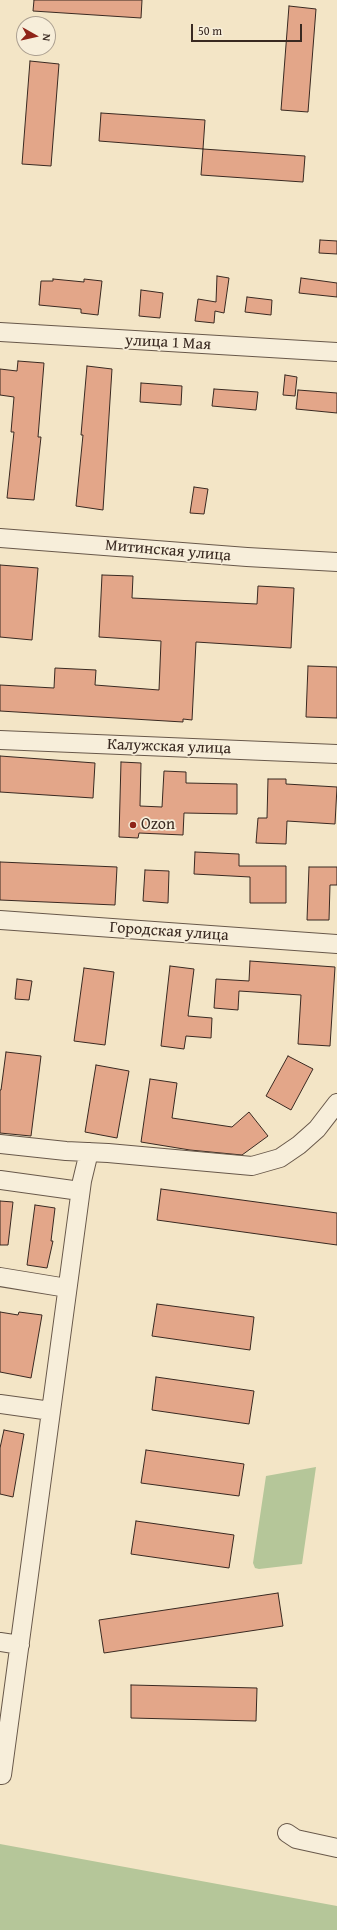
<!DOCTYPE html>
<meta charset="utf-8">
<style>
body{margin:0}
#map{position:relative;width:337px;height:1930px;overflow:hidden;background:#f3e5c6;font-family:"Gentium Book Plus",serif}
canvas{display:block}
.north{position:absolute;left:16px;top:16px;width:40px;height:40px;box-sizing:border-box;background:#f7eeda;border:1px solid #ab9f90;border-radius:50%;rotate:98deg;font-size:11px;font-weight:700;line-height:16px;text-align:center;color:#392921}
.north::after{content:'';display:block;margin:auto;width:14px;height:18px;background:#8f2418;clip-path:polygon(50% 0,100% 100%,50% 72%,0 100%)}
.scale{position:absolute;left:191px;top:24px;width:111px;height:18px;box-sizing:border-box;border:2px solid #392921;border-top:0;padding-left:5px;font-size:12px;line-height:14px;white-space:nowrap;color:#392921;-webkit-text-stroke:3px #f7eeda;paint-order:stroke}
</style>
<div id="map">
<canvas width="337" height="1930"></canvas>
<div class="north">N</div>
<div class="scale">50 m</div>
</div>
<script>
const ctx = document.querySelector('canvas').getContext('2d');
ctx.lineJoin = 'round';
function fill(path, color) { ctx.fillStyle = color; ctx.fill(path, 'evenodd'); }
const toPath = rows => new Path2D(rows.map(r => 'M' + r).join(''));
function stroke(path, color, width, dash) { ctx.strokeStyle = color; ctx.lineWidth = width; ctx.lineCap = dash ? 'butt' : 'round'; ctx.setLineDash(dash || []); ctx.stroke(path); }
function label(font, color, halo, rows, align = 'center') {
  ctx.font = font + ' "Gentium Book Plus",serif'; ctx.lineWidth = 3.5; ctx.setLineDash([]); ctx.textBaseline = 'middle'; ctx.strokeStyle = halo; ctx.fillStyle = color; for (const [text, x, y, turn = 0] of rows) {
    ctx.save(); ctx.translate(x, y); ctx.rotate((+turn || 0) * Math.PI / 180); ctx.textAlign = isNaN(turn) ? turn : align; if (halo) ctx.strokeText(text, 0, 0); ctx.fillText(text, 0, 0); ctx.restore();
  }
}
fill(toPath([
 [316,1467,302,1564,259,1569,255,1568,253,1563,266,1476],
 [0,1844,337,1906,337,1930,0,1930]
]), '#b5c699');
const building = toPath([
 [34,0,142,0,141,18,33,11,34,0],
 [289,6,316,9,308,112,281,110,289,6],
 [30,61,59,64,51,166,22,164,30,61],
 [101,113,205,120,203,149,99,141,101,113],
 [203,149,305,156,303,182,201,175,203,149],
 [320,240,337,241,337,254,319,253,320,240],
 [217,276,229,278,224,313,215,311,214,323,195,321,198,299,216,302,217,276],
 [301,278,337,283,337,297,299,293,301,278],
 [53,279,84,282,84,279,102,281,98,315,81,313,81,309,39,305,41,281,53,281,53,279],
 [141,290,163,293,160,318,139,316,141,290],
 [247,297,272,300,271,315,245,312,247,297],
 [18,361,44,363,38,437,41,437,34,500,7,498,14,432,11,432,14,397,0,395,0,369,17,371,18,361],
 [87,366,112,369,103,510,76,506,83,435,81,435,87,366],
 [285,375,297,377,295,396,283,395,285,375],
 [141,383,182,386,181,405,140,402,141,383],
 [214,389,258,392,256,410,212,406,214,389],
 [298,390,337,393,337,413,296,409,298,390],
 [194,487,208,489,204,514,190,513,194,487],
 [0,565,38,568,32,640,0,637,0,565],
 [102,575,133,576,132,598,257,604,258,586,294,588,291,648,196,642,192,720,183,719,183,722,0,711,0,685,54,688,55,668,96,670,95,685,159,690,161,641,99,637,102,575],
 [308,666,337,667,337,718,306,717,308,666],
 [0,756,95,763,93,798,0,792,0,756],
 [121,762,141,763,140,806,162,807,164,771,186,772,186,783,237,784,237,814,184,813,183,835,139,833,138,838,119,837,121,762],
 [268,779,286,779,286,784,337,787,335,824,287,821,286,844,256,843,258,818,267,818,268,779],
 [195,852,239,854,239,866,286,866,286,903,250,903,250,877,194,874,195,852],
 [0,862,117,867,115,905,0,900,0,862],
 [309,867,337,867,337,885,330,885,329,920,307,920,309,867],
 [145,870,169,871,168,903,143,901,145,870],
 [250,961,335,967,330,1046,298,1044,301,995,239,991,238,1010,214,1008,216,979,249,981,250,961],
 [170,966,194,969,188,1016,212,1018,211,1038,186,1036,184,1049,161,1046,170,966],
 [84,968,114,972,105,1045,74,1041,84,968],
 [17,979,32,981,29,1000,15,999,17,979],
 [6,1052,41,1056,31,1136,0,1133,0,1090,1,1090,6,1052],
 [288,1056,313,1069,291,1110,266,1096,288,1056],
 [96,1065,129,1071,117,1138,85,1132,96,1065],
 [150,1079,177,1083,172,1118,232,1127,249,1112,268,1136,242,1155,190,1150,141,1142,150,1079],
 [161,1189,337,1213,337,1245,157,1220,161,1189],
 [0,1201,13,1202,8,1245,0,1245,0,1201],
 [35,1205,55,1208,51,1241,53,1241,47,1268,27,1265,35,1205],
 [157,1304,254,1317,250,1350,152,1336,157,1304],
 [0,1312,18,1315,19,1312,42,1315,31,1378,0,1372,0,1312],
 [156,1377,254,1391,249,1424,152,1410,156,1377],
 [4,1430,24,1434,13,1497,0,1494,0,1448,4,1430],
 [146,1450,244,1464,239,1496,141,1483,146,1450],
 [136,1521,234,1535,229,1568,131,1554,136,1521],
 [278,1593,283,1626,104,1653,99,1620,278,1593],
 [131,1685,257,1688,256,1721,131,1718,131,1685]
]);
fill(building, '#e3a689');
stroke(building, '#392921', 1);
const minor = toPath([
 [0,332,337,352],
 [0,538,247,557,337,562],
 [0,740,337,754],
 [0,920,337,944],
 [0,1144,66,1151,108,1153,252,1166,280,1158,299,1145,317,1129,337,1103],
 [0,1180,80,1191],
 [0,1277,67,1288],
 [0,1404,51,1411],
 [0,1642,20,1645],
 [0,1775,2,1775,82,1181,89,1152],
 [287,1833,296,1839,337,1848]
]);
stroke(minor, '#68584a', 20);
stroke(minor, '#f7eeda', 18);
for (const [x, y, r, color] of [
 [133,825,4,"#8f2418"]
]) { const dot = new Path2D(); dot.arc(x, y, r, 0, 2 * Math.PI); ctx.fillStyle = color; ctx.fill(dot); stroke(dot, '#f7eeda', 1.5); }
label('16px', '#392921', '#f7eeda', [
 ["улица 1 Мая",168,343,3],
 ["Митинская улица",168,551,5],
 ["Калужская улица",169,747,2],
 ["Городская улица",169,932,4]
]);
label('16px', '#392921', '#f7eeda', [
 ["Ozon",141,825]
], 'left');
</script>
